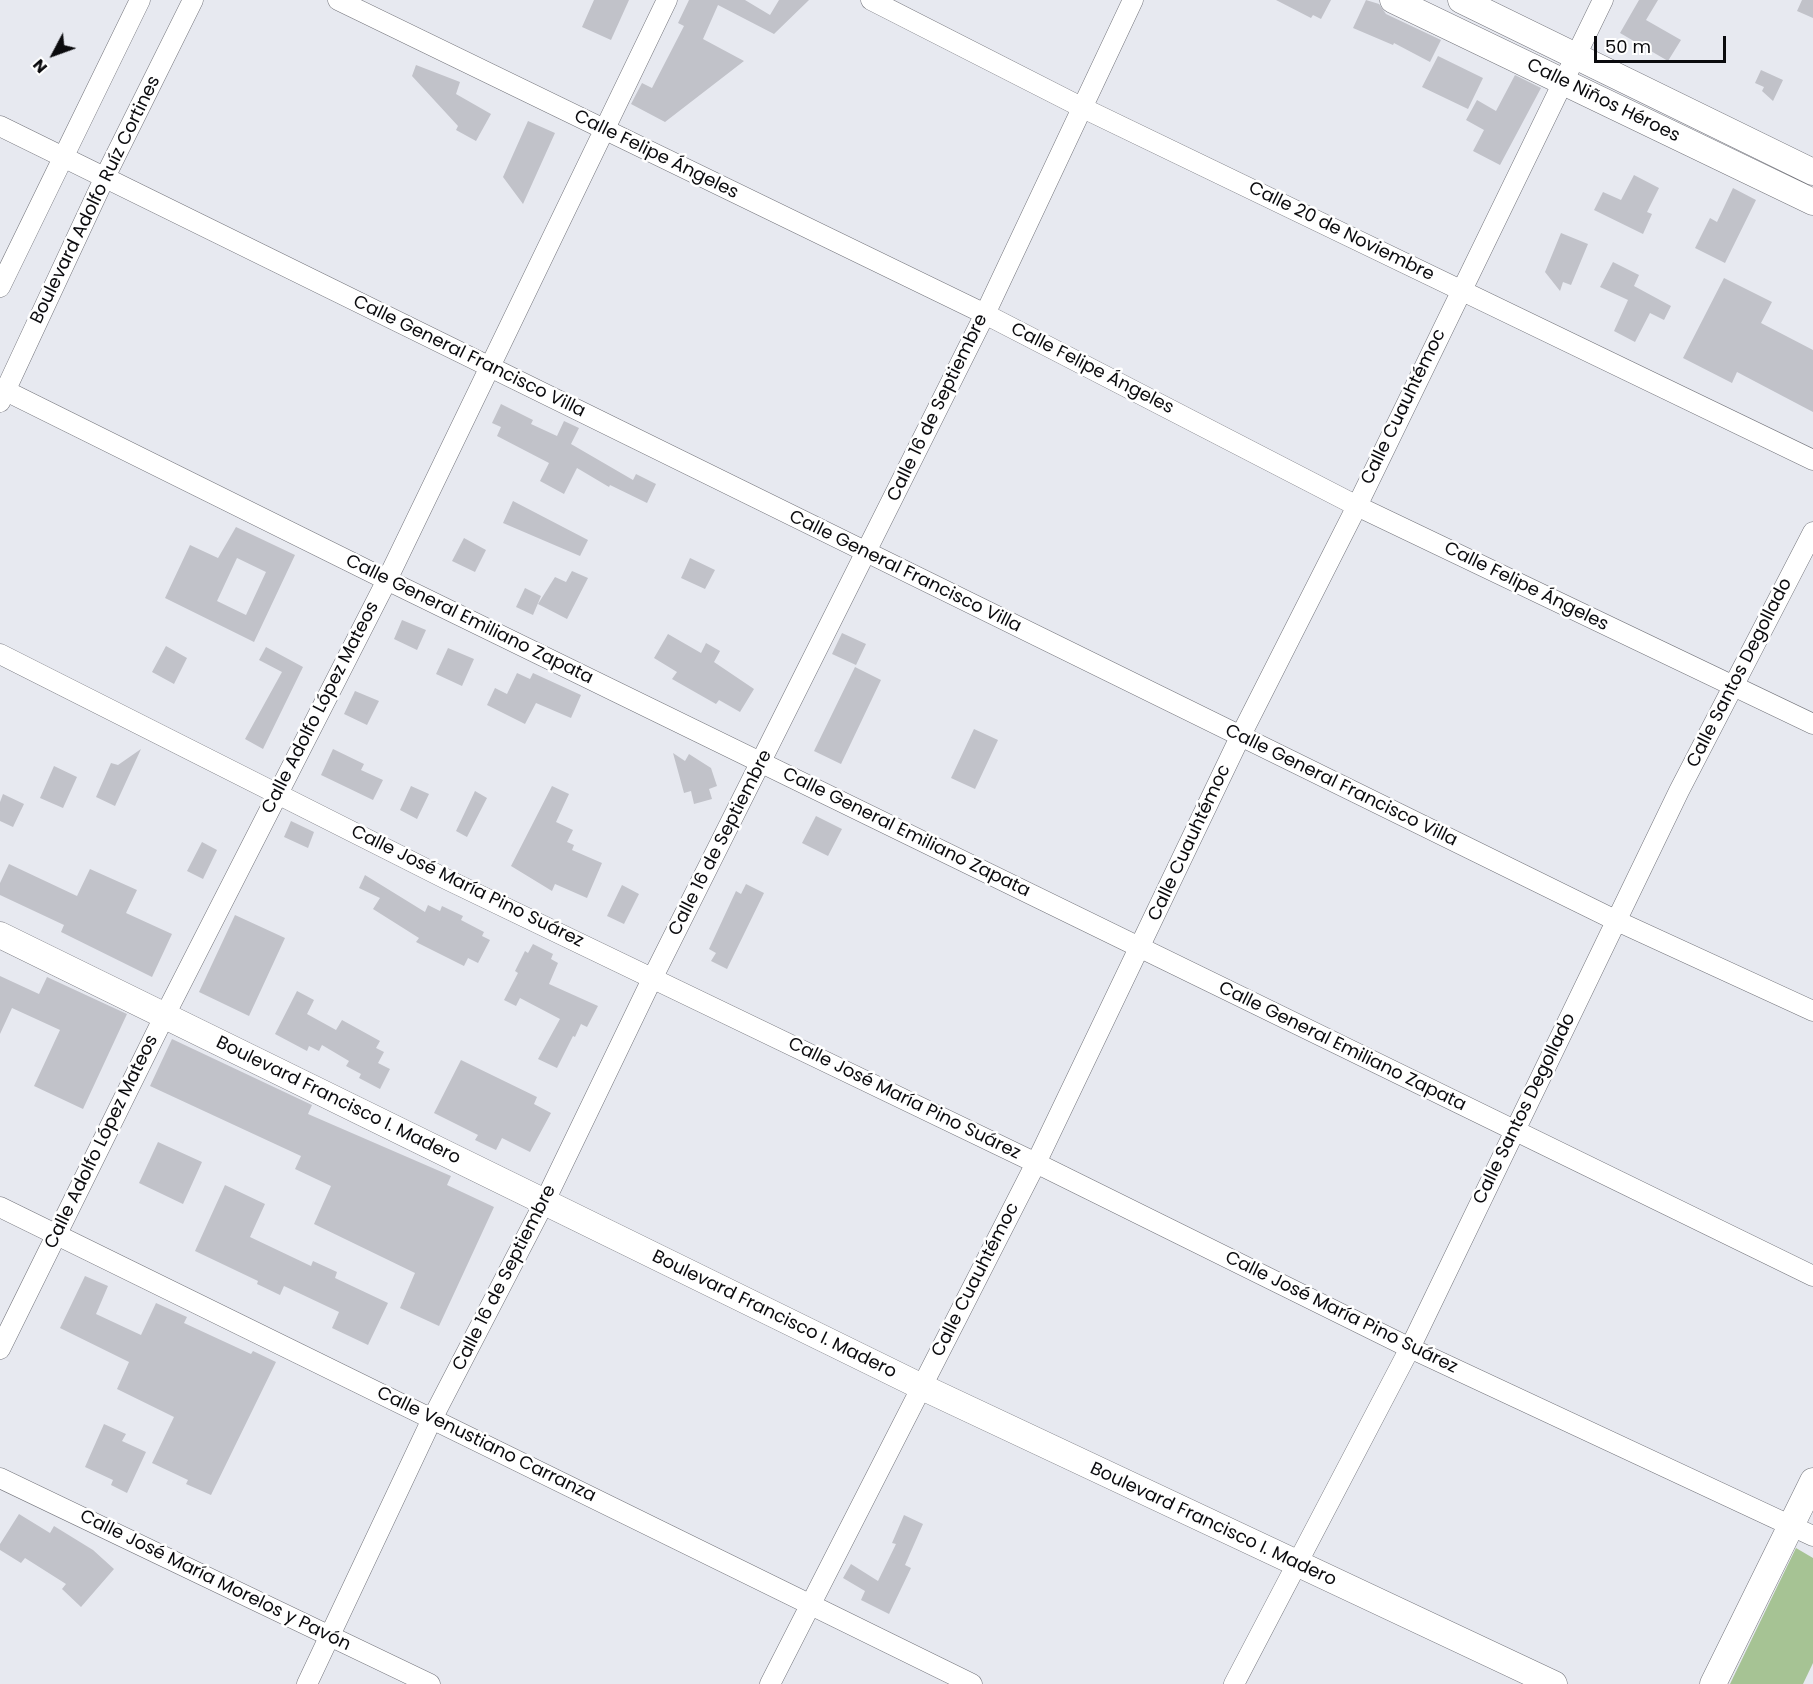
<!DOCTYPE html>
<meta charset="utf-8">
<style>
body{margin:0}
#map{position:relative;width:1813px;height:1684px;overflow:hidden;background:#e7e9f0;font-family:Poppins,sans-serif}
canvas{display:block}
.north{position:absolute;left:24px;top:24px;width:60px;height:60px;-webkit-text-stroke:4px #fff;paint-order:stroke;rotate:229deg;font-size:16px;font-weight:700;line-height:24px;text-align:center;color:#0b0b0e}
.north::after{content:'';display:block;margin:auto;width:21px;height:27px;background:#0b0b0e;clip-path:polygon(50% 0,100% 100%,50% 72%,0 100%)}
.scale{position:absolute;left:1594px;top:36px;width:132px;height:27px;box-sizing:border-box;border:3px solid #0b0b0e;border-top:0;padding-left:8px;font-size:18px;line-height:21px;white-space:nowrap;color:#0b0b0e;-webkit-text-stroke:4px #fff;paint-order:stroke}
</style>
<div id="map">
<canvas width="1813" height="1684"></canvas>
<div class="north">N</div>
<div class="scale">50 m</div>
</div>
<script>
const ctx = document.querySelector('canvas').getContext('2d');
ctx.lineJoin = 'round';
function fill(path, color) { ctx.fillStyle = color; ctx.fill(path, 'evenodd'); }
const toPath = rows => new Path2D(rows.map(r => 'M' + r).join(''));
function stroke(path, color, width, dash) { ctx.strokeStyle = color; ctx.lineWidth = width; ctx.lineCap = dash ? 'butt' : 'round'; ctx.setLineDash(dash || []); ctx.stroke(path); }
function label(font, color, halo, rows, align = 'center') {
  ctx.font = font + ' Poppins,sans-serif'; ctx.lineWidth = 5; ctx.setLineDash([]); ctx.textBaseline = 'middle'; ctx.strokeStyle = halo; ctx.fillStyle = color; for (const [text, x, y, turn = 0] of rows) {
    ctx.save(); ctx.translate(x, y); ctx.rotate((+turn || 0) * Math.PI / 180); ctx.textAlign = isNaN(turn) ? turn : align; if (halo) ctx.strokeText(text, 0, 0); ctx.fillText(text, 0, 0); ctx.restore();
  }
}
fill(toPath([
 [1796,1548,1813,1558,1813,1663,1803,1684,1730,1684]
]), '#a6c394');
fill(toPath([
 [594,0,629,0,611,40,582,27],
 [689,0,745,0,770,15,779,0,809,0,774,34,718,5,703,39,744,61,665,122,631,104,642,83,652,88,684,26,678,23],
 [1276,0,1331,0,1321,19,1313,15,1311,18],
 [1366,0,1379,4,1386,14,1441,40,1430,62,1394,43,1393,45,1353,28],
 [1639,0,1658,0,1646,20,1681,40,1668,61,1620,33],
 [1802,0,1813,0,1813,18,1797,11],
 [1438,56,1483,78,1468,109,1422,87],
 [416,65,460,82,456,94,491,114,476,141,456,130,458,126,412,76],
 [1761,70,1783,80,1773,101,1762,91,1764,87,1755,83],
 [1515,75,1541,88,1500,165,1473,151,1484,130,1466,120,1477,100,1496,111],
 [528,121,555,133,523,204,503,177],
 [1634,175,1659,188,1647,212,1652,214,1643,234,1594,210,1603,192,1621,200],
 [1733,188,1756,200,1725,263,1695,248,1710,218,1717,222],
 [1561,233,1588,244,1571,285,1563,282,1560,291,1545,272],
 [1613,262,1639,275,1634,286,1671,306,1664,320,1650,313,1635,342,1614,331,1628,300,1600,287],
 [1724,278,1772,302,1761,323,1813,350,1813,412,1737,372,1732,383,1683,358],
 [501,404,533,420,531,424,557,436,564,421,579,428,571,444,633,480,636,474,656,484,647,503,610,485,609,487,577,468,564,494,540,481,549,463,497,436,501,427,492,423],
 [513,501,588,540,580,556,503,523],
 [236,527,295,555,254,642,165,598,190,545,218,558],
 [237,558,266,572,246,615,217,601],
 [464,538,486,550,475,572,452,561],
 [690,558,715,570,705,589,681,578],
 [572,571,588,578,567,619,538,604,555,577,566,582],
 [525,588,541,596,533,615,516,607],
 [402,620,426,630,417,650,394,639],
 [842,633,866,644,856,665,832,654],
 [668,634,701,653,706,643,720,651,714,662,754,689,740,712,719,700,716,704,672,679,677,672,654,658],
 [166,646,187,658,174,684,152,672],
 [266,647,303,667,263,749,245,739,282,672,259,660],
 [448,648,474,659,462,686,436,674],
 [855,667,881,680,841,764,814,751],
 [517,673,530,679,533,673,581,695,571,718,536,703,525,724,487,705,495,688,507,694],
 [355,691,379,701,367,725,344,714],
 [974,729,998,740,975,789,951,778],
 [141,749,115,806,96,797,111,763,118,765],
 [333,749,364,764,361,770,383,780,373,800,321,775],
 [673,753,685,761,689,754,711,768,717,786,709,789,712,799,694,804,691,791,684,793],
 [54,766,77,777,63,808,40,798],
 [411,786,429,794,417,819,400,810],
 [552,786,569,794,556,822,573,830,567,842,574,845,572,850,602,863,587,898,555,884,552,891,511,866],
 [475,791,487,798,467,837,456,831],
 [3,794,24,804,13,827,0,821,0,802],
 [816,816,842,829,828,856,802,843],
 [291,821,314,832,308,848,284,837],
 [202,842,217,850,203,879,187,871],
 [9,864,77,896,90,869,137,890,126,913,172,934,152,977,61,932,64,925,0,895,0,883],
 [365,875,425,912,428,905,440,911,442,906,463,916,461,920,484,932,482,936,490,940,478,963,468,958,464,966,416,942,419,938,373,909,380,898,359,888],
 [746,884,764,893,727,969,711,961,716,953,709,949,736,891,741,894],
 [622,885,639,894,624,924,607,916],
 [235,915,285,938,249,1016,199,992],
 [533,944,553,954,551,959,558,963,549,984,598,1006,587,1027,581,1024,575,1037,573,1036,557,1068,538,1059,560,1019,520,998,516,1006,504,1000,518,973,515,971,525,951,528,953],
 [0,976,39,994,47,977,127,1014,83,1109,34,1086,60,1030,12,1008,0,1034],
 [297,991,314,1000,307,1014,336,1030,342,1020,380,1041,376,1048,384,1052,378,1063,390,1069,380,1089,359,1078,361,1074,346,1066,349,1061,322,1045,319,1051,309,1046,307,1051,275,1034],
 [172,1039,312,1105,308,1114,451,1176,447,1185,494,1207,439,1326,400,1308,415,1273,314,1224,331,1186,295,1169,301,1156,150,1086],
 [461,1060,537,1097,534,1104,551,1113,530,1152,502,1138,496,1150,475,1140,478,1135,434,1113],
 [158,1142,202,1162,183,1204,139,1183],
 [225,1185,265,1204,250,1237,311,1266,313,1261,337,1272,335,1278,388,1303,368,1345,332,1328,339,1312,284,1286,280,1295,257,1284,258,1281,195,1251],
 [85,1276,108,1286,96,1314,141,1335,156,1303,187,1317,184,1323,251,1354,253,1351,276,1362,211,1495,186,1484,188,1480,152,1463,174,1417,117,1389,129,1362,60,1328],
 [104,1424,126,1434,122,1441,146,1452,127,1493,111,1485,113,1480,85,1467],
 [19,1514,50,1533,54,1526,93,1550,114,1569,81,1607,62,1589,66,1584,25,1558,21,1563,0,1550,0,1544],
 [904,1515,923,1524,905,1565,911,1568,889,1614,861,1600,865,1591,843,1578,851,1564,878,1581,896,1544,892,1543]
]), '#c1c2c9');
const minor = toPath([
 [338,0,985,314,1357,506,1813,724],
 [871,0,1083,108,1813,460],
 [0,126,1617,921,1813,1011],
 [0,287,140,0],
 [0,388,387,580,1813,1276],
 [0,402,104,179,193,0],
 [0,654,448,880,1036,1163,1410,1348,1813,1536],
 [0,1207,972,1684],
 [0,1349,165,1015,387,580,667,0],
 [0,1478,430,1684],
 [307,1684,432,1419,544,1203,653,977,985,314,1133,0],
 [770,1684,1036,1163,1240,737,1357,506,1603,0],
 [1234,1684,1410,1348,1679,791,1813,532]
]);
const tertiary = toPath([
 [1393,0,1813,202],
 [1461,0,1813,172],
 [0,935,922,1387,1554,1684],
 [1713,1684,1813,1481]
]);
stroke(minor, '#72737a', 21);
stroke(tertiary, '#72737a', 27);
stroke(minor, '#fff', 20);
stroke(tertiary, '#fff', 26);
label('18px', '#0b0b0e', '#fff', [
 ["Calle Niños Héroes",1603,101,26],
 ["Calle Felipe Ángeles",656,155,26],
 ["Boulevard Adolfo Ruíz Cortines",96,200,-64],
 ["Calle 20 de Noviembre",1341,232,26],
 ["Calle General Francisco Villa",469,357,26],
 ["Calle Felipe Ángeles",1092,369,27],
 ["Calle Cuauhtémoc",1404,407,-64],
 ["Calle 16 de Septiembre",938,408,-64],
 ["Calle General Francisco Villa",905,572,26],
 ["Calle Felipe Ángeles",1526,587,26],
 ["Calle General Emiliano Zapata",469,620,26],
 ["Calle Santos Degollado",1740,673,-63],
 ["Calle Adolfo López Mateos",321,708,-63],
 ["Calle General Francisco Villa",1341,786,26],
 ["Calle General Emiliano Zapata",906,833,26],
 ["Calle 16 de Septiembre",721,843,-63],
 ["Calle Cuauhtémoc",1190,843,-65],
 ["Calle José María Pino Suárez",467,887,26],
 ["Calle General Emiliano Zapata",1342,1047,26],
 ["Calle José María Pino Suárez",904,1099,26],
 ["Boulevard Francisco I. Madero",338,1101,26],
 ["Calle Santos Degollado",1525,1109,-64],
 ["Calle Adolfo López Mateos",102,1142,-64],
 ["Calle 16 de Septiembre",505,1278,-63],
 ["Calle Cuauhtémoc",976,1280,-63],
 ["Calle José María Pino Suárez",1341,1313,26],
 ["Boulevard Francisco I. Madero",774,1315,26],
 ["Calle Venustiano Carranza",486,1445,26],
 ["Boulevard Francisco I. Madero",1213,1525,25],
 ["Calle José María Morelos y Pavón",215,1581,26]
]);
</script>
